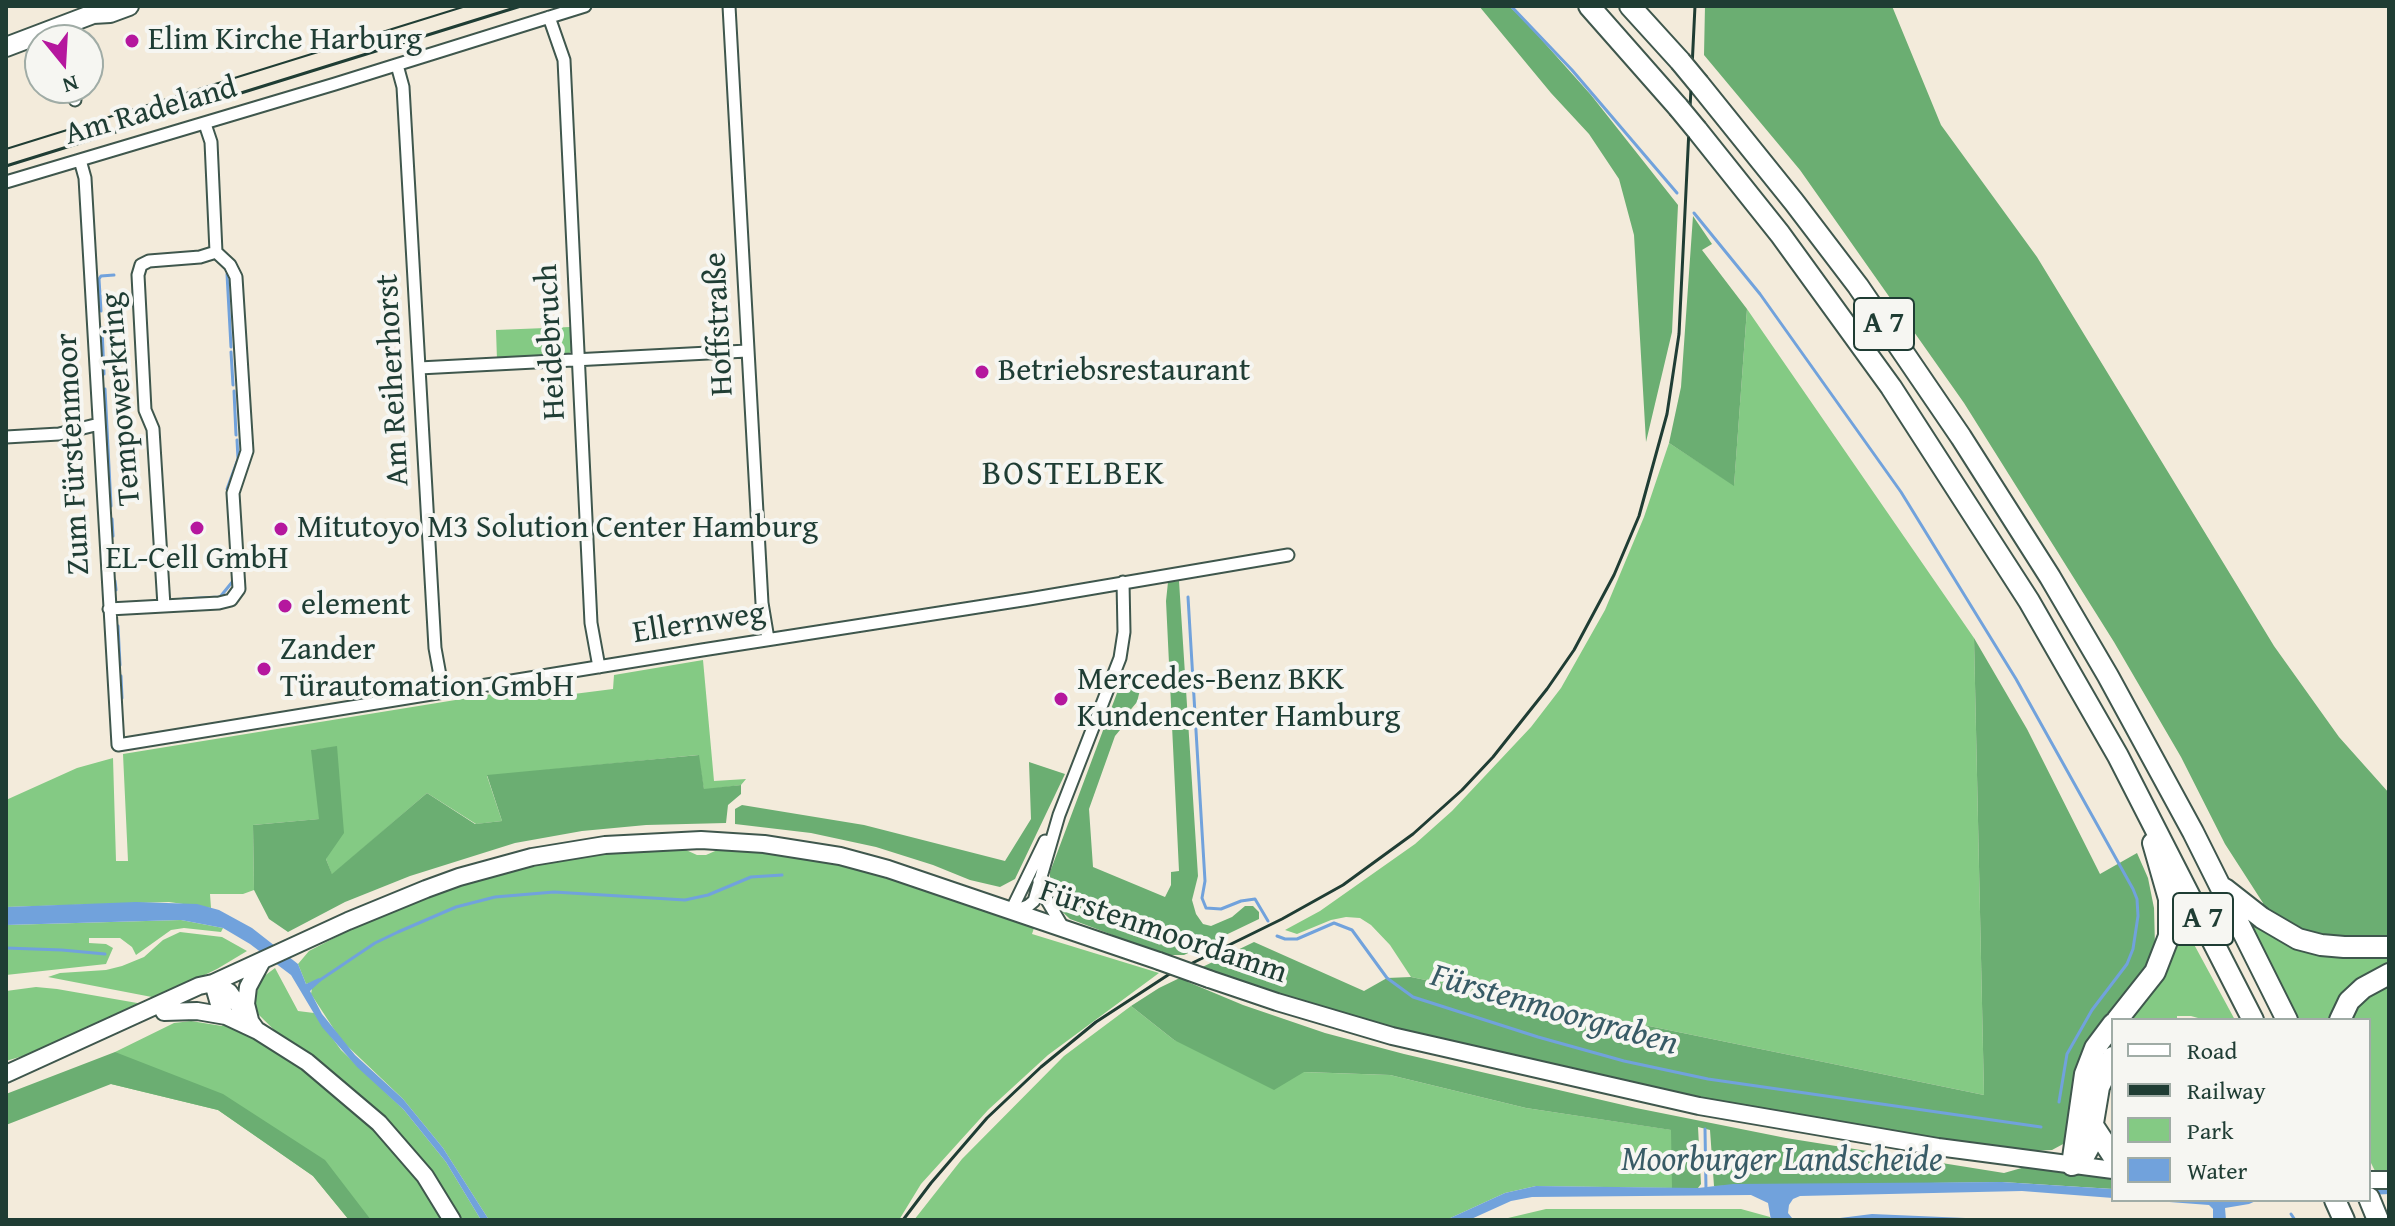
<!DOCTYPE html>
<meta charset="utf-8">
<style>
body{margin:0}
#map{position:relative;width:2395px;height:1226px;overflow:hidden;background:#f3ebdb;font-family:"Gentium Book Plus",serif}
canvas{display:block}
.frame{position:absolute;inset:0;border:8px solid #1f3d34;pointer-events:none}
.legend{position:absolute;left:2111px;top:1018px;width:260px;height:184px;box-sizing:border-box;background:#f6f6f2;border:2px solid #a0aca6;margin:0;padding:10px 14px;list-style:none;font-size:24px;color:#1f3d34}
.legend li{display:flex;align-items:center;gap:16px;height:40px}
.legend b{width:40px;border:2px solid #a0aca6}
.north{position:absolute;left:24px;top:24px;width:80px;height:80px;box-sizing:border-box;background:#f6f6f2;border:2px solid #a0aca6;border-radius:50%;rotate:162deg;font-size:22px;font-weight:700;line-height:32px;text-align:center;color:#1f3d34}
.north::after{content:'';display:block;margin:auto;width:28px;height:36px;background:#b5179e;clip-path:polygon(50% 0,100% 100%,50% 72%,0 100%)}
</style>
<div id="map">
<canvas width="2395" height="1226"></canvas>
<div class="frame"></div>
<ul class="legend">
<li><b style="height:10px;background:#fff"></b>Road</li>
<li><b style="height:10px;background:#1f3d34"></b>Railway</li>
<li><b style="height:22px;background:#84ca84"></b>Park</li>
<li><b style="height:22px;background:#71a2dc"></b>Water</li>
</ul>
<div class="north">N</div>
</div>
<script>
const ctx = document.querySelector('canvas').getContext('2d');
ctx.lineJoin = 'round';
function fill(path, color) { ctx.fillStyle = color; ctx.fill(path, 'evenodd'); }
const toPath = rows => new Path2D(rows.map(r => 'M' + r).join(''));
function stroke(path, color, width, dash) { ctx.strokeStyle = color; ctx.lineWidth = width; ctx.lineCap = dash ? 'butt' : 'round'; ctx.setLineDash(dash || []); ctx.stroke(path); }
function label(font, color, halo, rows, align = 'center') {
  ctx.font = font + ' "Gentium Book Plus",serif'; ctx.lineWidth = 8; ctx.setLineDash([]); ctx.textBaseline = 'middle'; ctx.strokeStyle = halo; ctx.fillStyle = color; for (const [text, x, y, turn = 0] of rows) {
    ctx.save(); ctx.translate(x, y); ctx.rotate((+turn || 0) * Math.PI / 180); ctx.textAlign = isNaN(turn) ? turn : align; if (halo) ctx.strokeText(text, 0, 0); ctx.fillText(text, 0, 0); ctx.restore();
  }
}
fill(toPath([
 [1747,309,1974,638,1984,1095,1411,977,1390,945,1371,925,1360,918,1346,917,1331,920,1297,934,1285,930,1320,911,1415,844,1452,811,1531,727,1561,688,1605,610,1644,517,1669,443,1734,485],
 [570,327,572,350,567,356,497,360,496,330],
 [703,660,714,781,746,779,741,785,704,790,698,755,487,776,502,821,476,824,427,793,332,875,326,859,337,747,312,750,320,819,253,825,254,890,243,894,210,894,211,908,169,902,6,907,6,800,77,768,113,758,116,861,128,861,123,754,560,683,558,696,613,689,614,675],
 [675,845,697,855,706,855,722,848,737,847,830,861,896,879,1034,928,1032,934,1159,973,1048,1055,988,1110,921,1184,899,1220,489,1220,443,1148,403,1099,341,1040,311,994,312,988,321,979,306,984,298,964,309,951,361,924,438,891,509,869,558,859],
 [2245,911,2389,954,2389,969,2333,1020,2297,1020],
 [2183,916,2190,937,2235,1020,2205,1020,2191,1016,2177,1016,2177,1019,2128,1020,2143,1003,2179,917],
 [181,920,223,928,221,932,184,928,171,930,136,955,132,947,120,938,89,938,89,943,106,944,113,948,106,964,6,975,6,925],
 [180,932,222,937,247,951,217,969,157,998,48,977,60,973,106,970,122,966,144,957,163,940],
 [275,968,298,1011,314,1013,341,1050,404,1110,446,1162,481,1220,459,1220,449,1203,259,1015,255,1005,258,987,263,977],
 [2389,983,2389,1175,2377,1175,2369,1159,2369,1020,2347,1020,2358,1001],
 [36,987,57,989,143,1004,33,1053,6,1061,6,991],
 [1131,1006,1174,1040,1303,1072,1390,1075,1526,1108,1672,1130,1672,1188,1536,1186,1505,1193,1446,1220,914,1220,962,1159,1064,1056],
 [191,1021,222,1026,223,1024,251,1036,286,1055,356,1106,403,1157,447,1220,349,1220,313,1176,218,1110,111,1084,115,1052,174,1023],
 [1546,1209,1741,1209,1770,1217,1771,1220,1509,1220,1508,1218]
]), '#84ca84');
fill(toPath([
 [1479,6,1509,6,1524,20,1591,95,1678,205,1672,332,1646,442,1634,235,1619,179,1589,134,1551,93],
 [1705,6,1892,6,1941,125,2037,257,2274,646,2339,737,2389,793,2389,943,2330,943,2264,912,2263,903,2225,844,2181,757,2114,642,1964,403,1800,170,1704,55],
 [1693,216,1712,244,1702,250,1747,309,1734,486,1669,443,1681,387],
 [1179,581,1198,876,1192,900,1196,914,1203,924,1211,926,1232,917,1245,906,1253,906,1259,912,1259,919,1184,955,1169,955,1125,942,1110,934,1070,919,1054,904,1057,902,1050,883,1050,872,1120,685,1129,683,1141,686,1137,702,1122,720,1125,724,1115,736,1089,809,1093,867,1165,897,1171,885,1171,872,1179,871,1166,601,1168,582],
 [1974,638,2027,729,2100,874,2137,853,2148,878,2154,908,2155,946,2149,964,2113,1016,2065,1143,2052,1150,2032,1151,1889,1134,1784,1117,1464,1048,1291,1001,1206,968,1188,982,1243,1005,1325,1033,1404,1054,1636,1108,1786,1138,2004,1173,2025,1167,2113,1178,2113,1189,2002,1182,1714,1186,1710,1130,1698,1127,1701,1184,1698,1188,1672,1188,1671,1130,1526,1108,1390,1075,1304,1072,1274,1090,1174,1040,1131,1006,1159,988,1254,942,1364,991,1387,978,1411,977,1984,1095],
 [337,746,344,833,326,859,332,874,427,793,475,824,502,821,487,775,699,755,704,789,741,785,741,794,728,805,726,823,646,825,582,831,515,843,410,876,345,902,288,932,269,919,254,890,253,825,319,819,311,750],
 [1029,762,1065,774,1015,879,1000,887,970,880,933,865,876,847,811,833,735,824,735,809,742,805,864,825,1005,861,1031,819],
 [115,1052,223,1094,325,1160,371,1220,349,1220,313,1176,218,1110,111,1084,6,1125,6,1094]
]), '#6bae72');
fill(toPath([
 [136,902,197,904,219,910,252,928,298,964,306,984,319,978,321,981,310,991,322,1014,355,1055,403,1099,443,1148,489,1220,481,1220,446,1162,404,1110,357,1067,322,1027,291,975,250,944,223,928,181,920,6,925,6,907],
 [2002,1182,2113,1189,2113,1198,2022,1191,1800,1196,1793,1199,1789,1205,1788,1213,1792,1218,1824,1220,1872,1214,2012,1220,1771,1220,1768,1203,1751,1195,1532,1197,1511,1201,1469,1220,1446,1220,1505,1193,1536,1186,1698,1188,1733,1184],
 [2143,1200,2258,1200,2249,1204,2225,1208,2226,1220,2213,1220,2213,1209,2209,1205]
]), '#71a2dc');
stroke(toPath([
 [1511,6,1572,70,1677,193],
 [1694,213,1760,294,1901,492,2016,679,2133,889,2137,899,2138,916,2133,949,2127,964,2092,1010,2067,1054,2059,1102],
 [227,274,231,347],
 [101,311,99,279,101,276,114,275],
 [102,328,104,374],
 [231,352,233,385],
 [105,389,111,506],
 [234,391,236,435],
 [227,489,238,459,237,440],
 [112,519,113,536],
 [114,549,115,565],
 [115,581,116,590],
 [1188,597,1205,881,1202,898,1206,908,1221,909,1241,901,1255,899,1268,921],
 [183,599,220,597,233,581],
 [118,626,120,665],
 [121,676,122,698],
 [1277,936,1285,939,1297,939,1334,923,1352,930,1387,978,1413,997,1538,1037,1624,1061,1708,1079,2041,1127],
 [6,948,62,950,105,954],
 [320,980,375,943,398,932,456,907,495,897,554,892,685,900,708,895,751,877,782,875],
 [1705,1129,1706,1190],
 [2291,1214,2295,1220]
]), '#71a2dc', 3);
stroke(toPath([
 [2369,1190,2389,1189]
]), '#71a2dc', 10);
const minor = toPath([
 [729,6,762,603,768,639],
 [549,17,564,60,591,623,599,667],
 [397,65,403,87,435,648,443,692],
 [74,88,75,100],
 [80,160,85,178,118,745,702,650,1029,599,1288,555],
 [6,182,335,84,585,6],
 [419,368,747,351],
 [6,437,59,434,99,424],
 [164,606,153,429,145,410,138,275,141,265,149,261,200,257,216,252],
 [109,609,219,603,231,600,239,589,233,493,247,451,236,277,230,265,216,252,211,142,205,124],
 [1039,881,1048,902,1064,929],
 [1011,911,1045,841],
 [1015,911,1028,906,1034,901,1059,815,1120,658,1124,632,1123,582]
]);
const secondary = toPath([
 [1209,979,1277,1002,1392,1036,1699,1106,1938,1147,2113,1170],
 [213,983,219,1004,226,1016,258,1031,307,1062,379,1123,425,1176,452,1220],
 [213,983,229,992,255,1028],
 [164,1012,197,1011,226,1016],
 [250,1020,246,1004,248,987,262,961],
 [6,1074,199,986,213,983,348,921,426,889,459,877,532,857,605,845,701,840,764,844,840,856,888,869,1159,961],
 [2369,1180,2389,1180]
]);
const primary = toPath([
 [93,14,110,13,129,6],
 [6,47,93,14,103,6]
]);
const motorway = toPath([
 [1589,6,1678,107],
 [1630,6,1680,61],
 [1699,84,1794,202,1858,286,1961,437,2050,577,2108,676,2193,832,2287,1020],
 [1697,130,1780,234,1891,387,2029,601,2118,756,2253,1020],
 [2225,889,2262,918,2298,939,2321,945,2344,947,2389,947],
 [2117,1020,2155,972,2169,936,2169,899,2153,843],
 [2340,1020,2349,1001,2363,988,2389,974],
 [2092,1124,2113,1156],
 [2072,1165,2085,1074,2095,1048,2113,1024],
 [2072,1165,2082,1160,2089,1147,2099,1087,2113,1057],
 [2369,1198,2378,1220],
 [2335,1200,2344,1220]
]);
stroke(minor, '#3f574d', 15);
stroke(secondary, '#3f574d', 20);
stroke(primary, '#3f574d', 22);
stroke(motorway, '#3f574d', 24);
stroke(minor, '#fff', 11);
stroke(secondary, '#fff', 16);
stroke(primary, '#fff', 18);
stroke(motorway, '#fff', 20);
stroke(toPath([
 [6,149,466,6]
]), '#1f3d34', 2);
stroke(toPath([
 [6,166,521,6],
 [903,1220,931,1183,987,1118,1041,1067,1096,1022,1168,975,1282,919,1343,885,1413,834,1462,790,1493,757,1547,689,1574,650,1614,575,1639,516,1667,414,1679,334,1695,6]
]), '#1f3d34', 3);
const secondaryBridge = toPath([
 [1159,961,1209,979]
]);
const motorwayBridge = toPath([
 [1680,61,1699,84],
 [1678,107,1697,130]
]);
stroke(secondaryBridge, '#3f574d', 20, []);
stroke(motorwayBridge, '#3f574d', 24, []);
stroke(secondaryBridge, '#fff', 16);
stroke(motorwayBridge, '#fff', 20);
for (const [x, y, r, color] of [
 [132,41,8,"#b5179e"],
 [982,372,8,"#b5179e"],
 [197,528,8,"#b5179e"],
 [281,529,8,"#b5179e"],
 [285,606,8,"#b5179e"],
 [264,669,8,"#b5179e"],
 [1061,699,8,"#b5179e"]
]) { const dot = new Path2D(); dot.arc(x, y, r, 0, 2 * Math.PI); ctx.fillStyle = color; ctx.fill(dot); stroke(dot, '#f6f6f2', 3); }
for (const [x, y, w] of [
 [1884,324,60],
 [2203,919,60]
]) { const box = new Path2D(); box.roundRect(x - w / 2, y - 26, w, 52, 6); ctx.fillStyle = '#f6f6f2'; ctx.fill(box); stroke(box, '#1f3d34', 2); }
label('bold 30px', '#1f3d34', null, [
 ["A 7",1884,324],
 ["A 7",2203,919]
]);
label('32px', '#1f3d34', '#f6f6f2', [
 ["Elim Kirche Harburg",148,41],
 ["Betriebsrestaurant",998,372],
 ["Mitutoyo M3 Solution Center Hamburg",297,529],
 ["EL-Cell GmbH",197,560,"center"],
 ["element",301,606],
 ["Zander",280,651],
 ["Türautomation GmbH",280,688],
 ["Mercedes-Benz BKK",1077,681],
 ["Kundencenter Hamburg",1077,718]
], 'left');
label('32px', '#1f3d34', '#f6f6f2', [
 ["Am Radeland",151,112,-16],
 ["Hoffstraße",720,324,-93],
 ["Heidebruch",552,342,-93],
 ["Am Reiherhorst",394,380,-93],
 ["Tempowerkring",122,399,-95],
 ["Zum Fürstenmoor",74,454,-93],
 ["Ellernweg",699,624,-9],
 ["Fürstenmoordamm",1163,933,19]
]);
ctx.letterSpacing = '2px';
label('34px', '#1f3d34', '#f6f6f2', [
 ["BOSTELBEK",1074,475]
]);
ctx.letterSpacing = '0px';
label('italic 34px', '#385b66', '#f6f6f2', [
 ["Fürstenmoorgraben",1554,1011,16],
 ["Moorburger Landscheide",1782,1161]
]);
</script>
